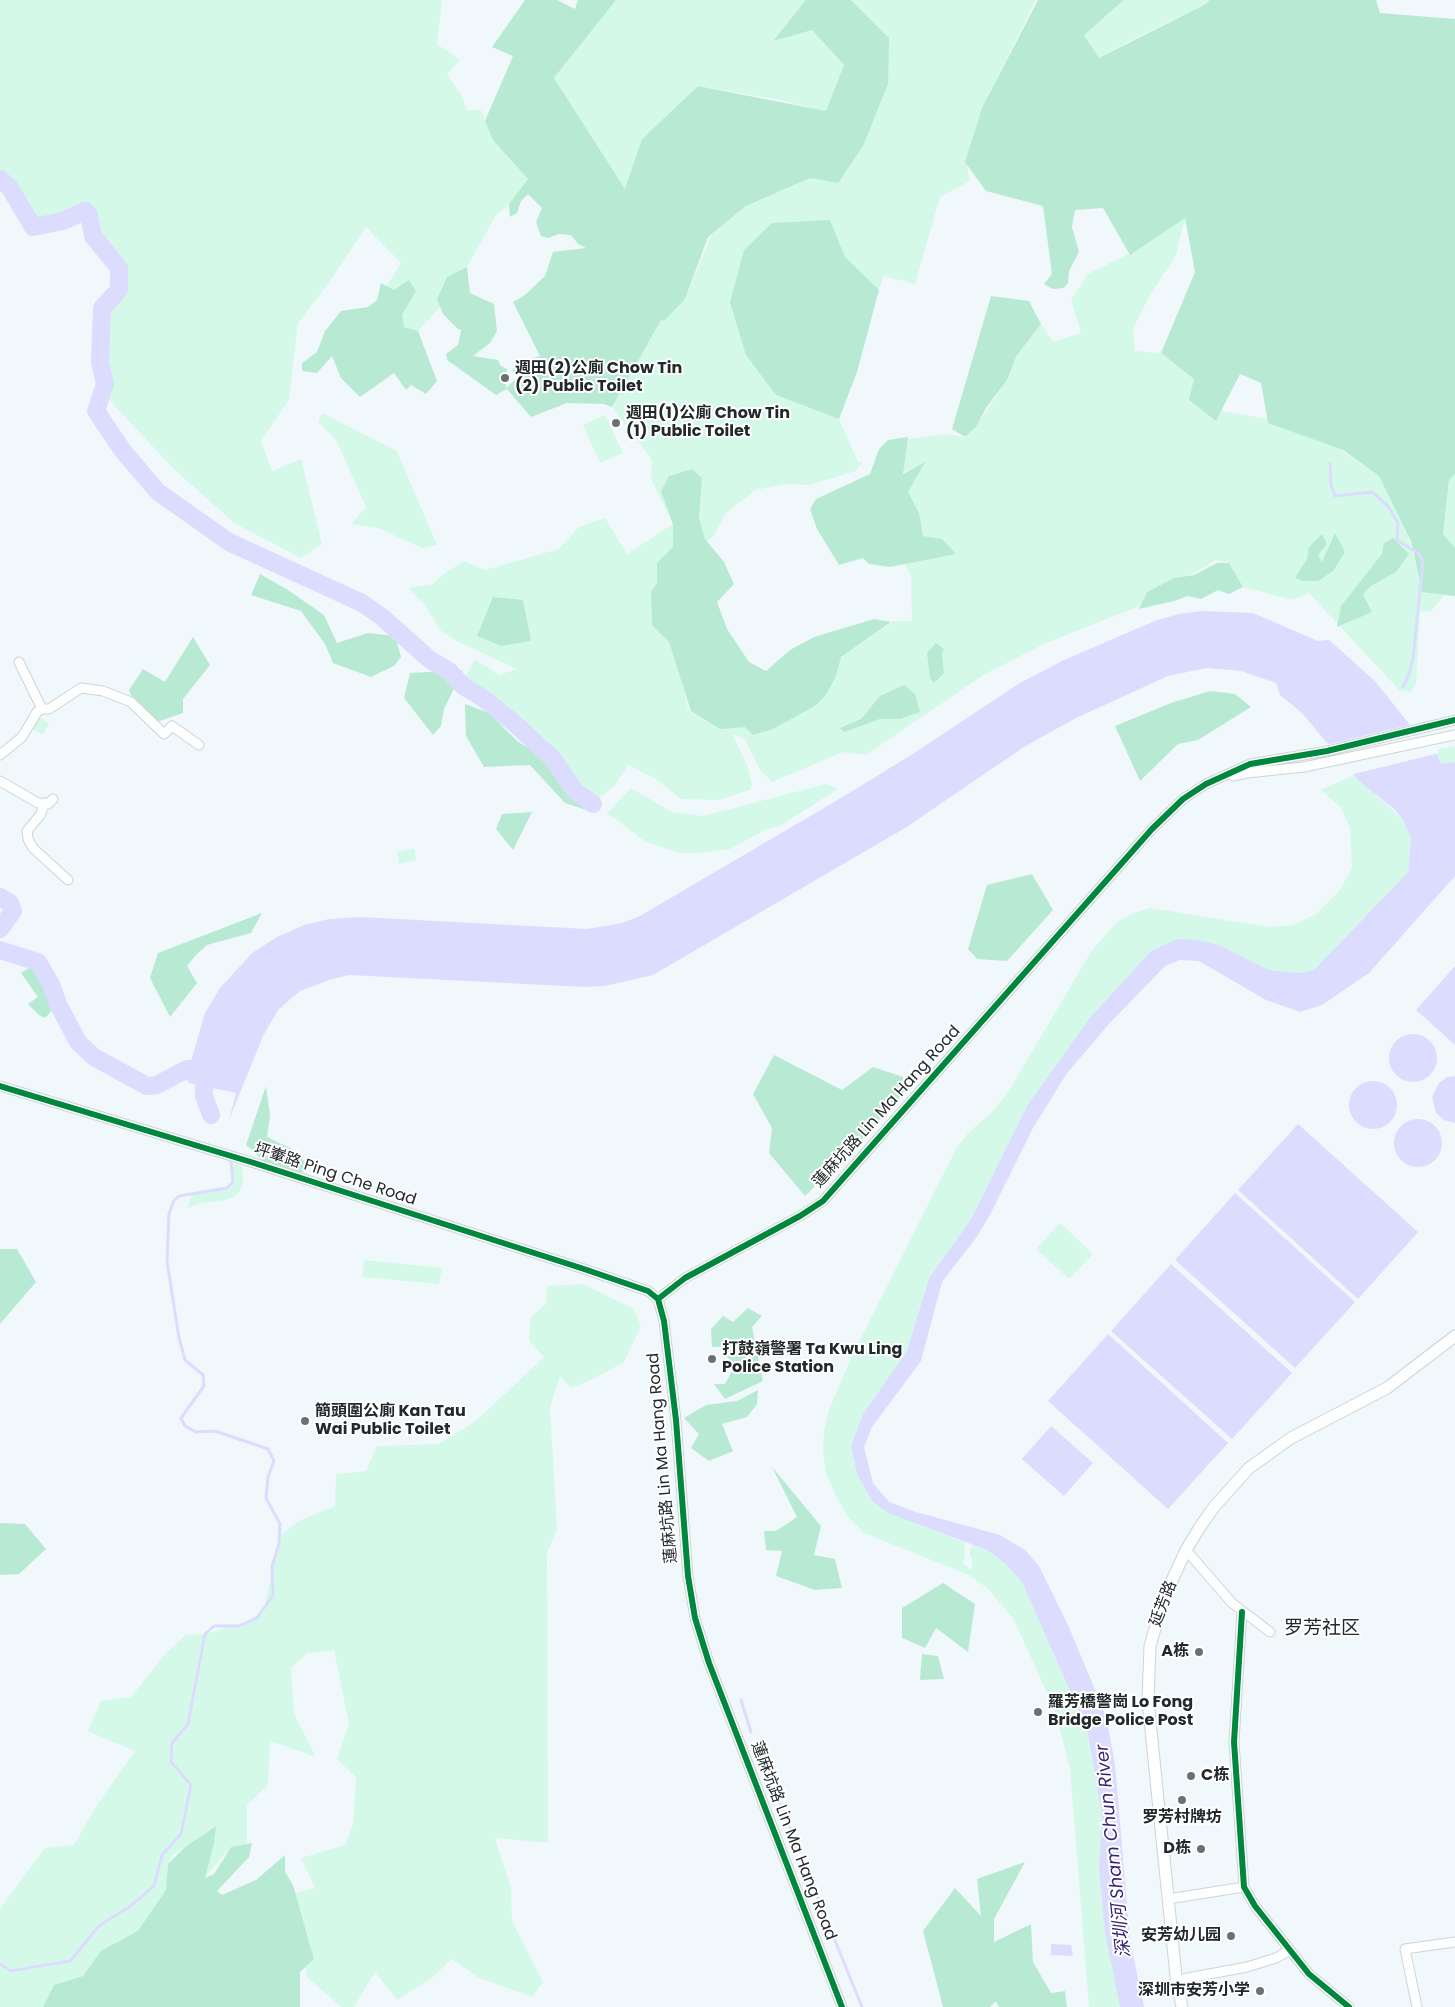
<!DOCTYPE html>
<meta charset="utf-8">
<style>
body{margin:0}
canvas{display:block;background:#f0f8fb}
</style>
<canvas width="1455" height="2007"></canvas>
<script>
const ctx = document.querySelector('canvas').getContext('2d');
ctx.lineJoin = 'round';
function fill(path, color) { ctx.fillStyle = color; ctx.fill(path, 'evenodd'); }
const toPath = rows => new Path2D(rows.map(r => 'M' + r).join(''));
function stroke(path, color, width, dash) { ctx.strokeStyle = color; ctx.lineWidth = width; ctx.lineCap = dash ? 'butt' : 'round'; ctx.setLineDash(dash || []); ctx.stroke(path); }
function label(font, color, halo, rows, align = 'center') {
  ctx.font = font + ' Poppins,"Noto Sans SC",sans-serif'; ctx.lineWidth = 4; ctx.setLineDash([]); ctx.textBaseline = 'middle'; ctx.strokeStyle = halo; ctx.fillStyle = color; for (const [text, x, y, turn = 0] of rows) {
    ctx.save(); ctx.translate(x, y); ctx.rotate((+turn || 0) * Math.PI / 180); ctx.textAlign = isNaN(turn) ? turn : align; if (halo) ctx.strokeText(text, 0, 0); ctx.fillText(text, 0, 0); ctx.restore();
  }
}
fill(toPath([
 [0,0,442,0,437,44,460,60,447,74,462,96,467,110,481,110,493,140,528,179,509,204,496,215,467,267,446,280,440,307,418,331,404,327,394,290,386,287,401,263,366,227,330,281,298,323,289,400,261,441,272,471,301,459,322,544,301,558,234,523,174,469,109,400,104,379,102,308,119,290,119,272,93,236,85,211,39,226,25,215,24,201,0,174],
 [616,0,806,0,812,30,844,65,826,112,781,100,698,86,642,139,625,189,554,78],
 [850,0,1036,0,990,92,966,159,970,181,940,197,915,284,884,276,879,290,843,260,776,395,839,419,858,462,863,461,856,471,809,485,787,484,755,490,725,514,714,536,661,580,688,709,708,722,841,657,894,621,912,621,911,576,903,561,906,490,924,463,900,474,908,439,945,434,965,437,974,429,999,392,1014,361,1041,324,1053,342,1081,333,1071,300,1088,274,1136,250,1185,218,1176,255,1149,297,1133,329,1135,351,1161,353,1194,379,1222,411,1268,419,1338,448,1379,476,1408,534,1421,588,1445,595,1430,612,1420,611,1416,684,1410,692,1399,690,1309,593,1292,600,1243,587,1229,563,1216,560,1190,575,1174,578,1147,592,1140,606,1046,643,985,674,866,755,843,752,772,782,760,770,744,738,732,734,747,764,752,785,750,790,718,800,681,799,654,778,628,765,616,784,593,804,575,791,553,759,487,702,458,692,475,659,499,675,517,669,454,640,440,630,425,605,408,588,433,584,442,575,464,561,485,570,559,549,579,527,605,518,627,554,673,524,651,479,652,460,612,407,661,319,685,299,712,234,746,206,812,175,838,183],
 [1124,0,1210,0,1204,5,1138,37,1099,58,1084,35],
 [322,413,397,451,437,545,422,548,378,528,351,524,366,507,336,440,318,422],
 [605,415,623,453,600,463,583,425],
 [1455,474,1455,548,1443,534,1449,480],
 [37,714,49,724,43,735,29,727],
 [1455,746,1455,762,1441,764,1434,750],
 [1354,775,1403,820,1411,838,1408,872,1314,970,1298,973,1269,970,1216,944,1177,939,1027,1106,971,1219,929,1278,907,1351,863,1414,851,1445,887,1512,964,1542,965,1556,963,1563,971,1570,973,1561,970,1556,970,1549,973,1545,987,1550,1009,1567,1022,1582,1087,1731,1102,1815,1099,1872,1120,2007,1089,2007,1070,1768,1056,1715,1040,1677,1013,1618,988,1589,969,1575,864,1533,848,1517,835,1494,826,1473,823,1451,824,1431,829,1409,852,1356,957,1147,969,1132,992,1112,1008,1092,1091,952,1117,922,1131,914,1150,908,1269,927,1293,925,1316,914,1340,890,1352,868,1350,828,1341,808,1321,790],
 [826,784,838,789,780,826,767,829,730,849,696,853,679,853,646,842,607,813,631,788,672,812,703,816],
 [414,848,416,860,399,864,397,852],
 [231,1163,242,1166,243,1184,239,1192,235,1196,225,1200,197,1204,187,1209,192,1194,227,1188,233,1182],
 [1060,1223,1093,1254,1069,1279,1036,1249],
 [364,1260,442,1268,439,1284,362,1277],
 [583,1284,634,1309,641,1326,624,1362,593,1379,571,1388,560,1376,550,1408,557,1529,547,1553,548,1843,495,1838,511,1888,512,1921,543,1982,532,1997,477,1977,452,1959,432,1978,397,2000,375,1972,354,2007,341,2007,307,1977,305,1967,314,1958,295,1893,315,1888,301,1858,345,1845,353,1824,356,1777,337,1759,349,1724,334,1650,308,1653,291,1668,294,1714,316,1757,270,1741,268,1785,247,1805,247,1844,231,1847,204,1878,215,1826,171,1856,167,1869,167,1896,141,1928,83,1976,54,1985,43,2007,0,2007,0,1909,45,1848,74,1845,97,1805,135,1751,88,1731,101,1701,131,1697,167,1652,186,1635,205,1634,248,1622,265,1607,279,1536,301,1520,335,1506,336,1474,366,1471,377,1446,439,1444,476,1421,544,1357,529,1341,530,1318,546,1304,547,1286]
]), '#d5f9e8');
fill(toPath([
 [525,0,557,0,575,9,578,0,616,0,554,78,625,189,642,139,698,86,826,111,844,65,812,30,773,41,806,0,851,0,889,38,888,84,863,146,838,183,810,178,746,206,708,237,685,299,664,321,661,320,612,407,604,404,567,403,531,417,507,389,496,395,447,360,446,354,458,345,461,330,458,329,443,314,437,299,447,277,467,267,470,293,494,304,497,331,490,343,473,356,498,360,501,366,507,369,506,388,518,377,512,371,517,363,540,356,513,302,525,295,545,276,553,252,586,248,578,244,571,235,559,234,548,238,541,236,536,222,542,208,528,194,521,201,517,213,510,217,509,204,528,179,493,140,485,121,513,56,492,47],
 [1038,0,1124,0,1084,35,1099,58,1204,5,1210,0,1376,0,1380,13,1455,19,1455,474,1449,480,1443,534,1455,548,1455,596,1422,592,1411,541,1379,476,1343,450,1268,423,1261,383,1240,374,1216,421,1189,400,1194,379,1161,353,1195,272,1185,218,1130,255,1103,208,1075,210,1072,227,1079,252,1069,271,1068,283,1064,288,1053,289,1044,284,1052,274,1043,206,986,191,965,162,982,108],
 [830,220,845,257,879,290,857,372,839,419,776,395,746,355,730,302,744,250,772,223],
 [409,280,416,291,402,315,404,327,418,331,437,381,426,394,411,385,406,390,394,373,360,397,341,378,332,356,317,373,302,371,302,363,317,352,325,331,341,311,368,307,377,300,381,283,394,290],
 [991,296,1029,301,1041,324,1016,357,1007,380,986,408,976,427,965,437,952,429],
 [908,437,903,474,925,462,908,492,919,513,923,536,942,539,956,554,890,567,869,564,863,558,839,565,817,529,810,509,816,499,870,474,879,449,888,440],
 [692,469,702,478,699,518,705,539,724,562,734,584,717,602,727,629,749,662,766,671,790,650,814,637,874,619,891,622,841,657,836,676,826,695,815,706,773,729,753,735,745,727,720,729,691,711,669,642,652,625,651,592,657,583,657,563,673,547,673,524,661,491,669,476],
 [1335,533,1345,552,1333,571,1318,581,1303,581,1295,578,1307,559,1309,547,1322,534,1327,544,1318,555,1322,562],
 [1393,538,1409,554,1396,572,1371,586,1363,594,1372,612,1337,627,1341,606,1382,554,1384,543],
 [1217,563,1229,563,1243,587,1229,594,1218,590,1201,599,1188,596,1174,601,1139,609,1147,592,1174,578,1194,575],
 [260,574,288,590,324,615,337,643,368,633,395,636,401,657,394,666,371,677,333,663,325,644,301,611,251,595],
 [493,597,523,600,531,641,501,646,477,636],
 [193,637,210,665,183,699,183,713,154,723,139,717,129,690,143,669,165,682],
 [936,643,944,649,942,653,944,673,934,683,930,678,927,653],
 [463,670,444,709,441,726,433,735,404,698,410,673],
 [904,685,915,694,920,712,900,719,880,719,844,732,840,728,861,719,880,696],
 [1210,691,1235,694,1251,707,1198,740,1178,744,1140,781,1115,726,1171,703],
 [465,704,489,713,517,741,542,756,589,811,565,803,530,765,484,767,466,736],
 [532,812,513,850,496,829,502,814],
 [1032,874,1053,910,1007,961,977,959,968,949,987,885],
 [262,913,251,933,207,945,195,956,187,966,197,983,170,1017,150,978,158,953],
 [38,962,51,984,58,1004,45,1018,39,1015,28,1004,38,997,21,973],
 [774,1055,842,1090,873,1067,903,1077,907,1089,860,1141,805,1196,769,1153,772,1128,753,1094],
 [266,1086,270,1115,267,1137,290,1148,310,1166,301,1174,266,1163,246,1145],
 [0,1249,17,1249,36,1282,0,1324],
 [748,1308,762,1316,752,1327,763,1381,725,1399,714,1384,725,1384,734,1367,725,1354,728,1347,712,1347,711,1329,723,1316,733,1322],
 [758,1390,757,1404,747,1417,722,1424,733,1451,709,1461,691,1448,699,1434,684,1418,706,1405,737,1401],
 [772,1467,821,1526,814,1555,835,1559,842,1588,815,1590,776,1576,782,1551,766,1550,764,1531,776,1531,797,1517],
 [0,1523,25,1524,46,1549,19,1574,0,1575],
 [943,1583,975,1604,968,1652,936,1628,925,1648,902,1638,902,1608],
 [922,1654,938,1656,944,1679,920,1680],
 [216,1826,214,1843,205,1878,214,1874,231,1847,252,1843,249,1857,217,1891,222,1895,256,1880,285,1855,285,1872,293,1885,314,1959,300,1972,300,2007,43,2007,54,1985,83,1976,101,1951,138,1931,166,1890,168,1864,186,1846],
 [1025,1862,994,1919,994,1942,1031,1924,1033,1962,1051,1993,1065,1991,1067,2007,999,2007,996,2001,990,2007,943,2007,923,1931,955,1888,981,1916,977,1879]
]), '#b8ead3');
fill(toPath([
 [1202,611,1253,613,1318,641,1329,640,1375,681,1422,740,1431,741,1441,764,1455,762,1455,876,1369,973,1322,1005,1300,1012,1266,1000,1199,961,1180,960,1165,966,1109,1024,1067,1073,1033,1128,990,1215,976,1238,942,1282,921,1361,872,1427,864,1447,873,1483,889,1502,916,1512,1000,1535,1025,1550,1039,1566,1068,1625,1106,1716,1115,1764,1130,1940,1144,2007,1120,2007,1105,1932,1099,1870,1102,1815,1087,1730,1022,1582,1007,1565,987,1550,888,1513,872,1501,857,1474,851,1445,863,1414,907,1351,929,1278,971,1219,1027,1106,1089,1019,1150,952,1177,939,1195,940,1217,944,1269,970,1298,973,1314,970,1408,872,1411,838,1403,820,1394,809,1359,781,1302,713,1280,695,1276,683,1241,671,1207,668,1168,676,1076,718,1024,747,905,828,653,975,605,986,585,987,349,975,329,980,300,991,278,1010,263,1036,229,1120,236,1093,189,1083,186,1078,205,1013,220,988,252,953,277,937,304,925,329,919,360,917,587,929,622,923,640,916,846,795,911,755,1020,683,1064,660,1157,620,1179,614],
 [1455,966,1455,1045,1416,1010],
 '1389 1058a24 24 0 1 1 48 0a24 24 0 1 1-48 0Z',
 [1455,1076,1455,1123,1454,1123,1444,1120,1436,1113,1432,1097,1439,1083,1447,1077],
 '1349 1105a24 24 0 1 1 48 0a24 24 0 1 1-48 0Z',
 '1394 1143a24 24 0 1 1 48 0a24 24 0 1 1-48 0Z',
 [1298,1124,1418,1232,1358,1299,1238,1190],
 [1235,1193,1355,1302,1295,1368,1175,1260],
 [1171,1264,1292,1373,1232,1439,1111,1331],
 [1108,1334,1228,1443,1168,1509,1048,1401],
 [1051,1426,1093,1463,1064,1496,1022,1459],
 [1051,1944,1071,1945,1073,1956,1051,1955]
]), '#dcddfe');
fill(toPath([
 [1413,724,1423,737,1433,739,1439,753,1350,775,1326,747,1326,745]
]), '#f0f8fb');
stroke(toPath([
 [1330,463,1331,485,1335,496,1372,492,1388,506,1398,523,1397,540,1419,554,1423,561,1413,659,1409,674,1403,687],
 [741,1700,751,1732],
 [756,1745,799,1850],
 [804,1864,862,2007],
 [0,1964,10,1971,70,1961,100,1925,129,1907,154,1886,162,1855,181,1834,191,1785,171,1762,172,1743,188,1724,205,1634,214,1626,239,1626,257,1618,273,1595,272,1566,279,1544,280,1524,266,1498,268,1477,274,1461,268,1449,215,1431,196,1432,185,1426,181,1418,204,1386,203,1375,185,1360,179,1338,167,1261,169,1214,173,1202,179,1196,227,1188,233,1182,231,1163]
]), '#dcddfe', 3);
stroke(toPath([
 [0,179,10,188,33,227,63,221,85,211,89,215,93,236,119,268,119,290,102,308,100,362,105,384,96,411,123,451,158,492,229,542,362,603,382,617,429,659,449,671,463,686,483,698,514,723,553,759,575,791,593,804],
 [0,897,10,903,13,911,0,929],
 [0,950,38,962,51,984,58,1004,78,1042,94,1057,147,1086,157,1085,187,1069,203,1069],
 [205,1062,204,1096,211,1115]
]), '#dcddfe', 18);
const minor = toPath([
 [19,662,42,709],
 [0,755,22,737,37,712,42,709,49,709,81,688,103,691,131,702,164,734,172,726,199,745],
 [1233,776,1247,773,1304,767,1455,735],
 [0,781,38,803,48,804,53,799],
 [44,803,41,814,27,831,28,839,33,848,68,880],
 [0,1086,251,1162,584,1269,648,1291,658,1299,664,1321,676,1420,688,1576,695,1618,709,1663,842,2007],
 [658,1299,685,1278,800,1216,823,1201,1152,829,1183,799,1206,784,1250,764,1327,751,1455,720],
 [1186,1550,1232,1603,1270,1632],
 [1242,1612,1234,1742,1244,1887,1255,1906,1309,1974,1349,2007],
 [1168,1899,1244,1887],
 [1177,1980,1247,1967,1276,1958,1290,1950],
 [1417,2007,1405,1949,1455,1942]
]);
const major = toPath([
 [1182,2007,1176,1976,1148,1701,1150,1646,1164,1598,1186,1550,1200,1527,1214,1507,1249,1468,1291,1438,1387,1388,1455,1336]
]);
stroke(minor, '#ced4d6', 11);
stroke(major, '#ced4d6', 13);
stroke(minor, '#fdfefe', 9);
stroke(major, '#fdfefe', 11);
stroke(toPath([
 [0,1086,251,1162,584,1269,648,1291,658,1299,664,1321,676,1420,688,1576,695,1618,709,1663,842,2007],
 [658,1299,685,1278,800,1216,823,1201,1152,829,1183,799,1206,784,1250,764,1327,751,1455,720],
 [1242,1612,1234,1742,1244,1887,1255,1906,1309,1974,1349,2007]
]), '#00873e', 6);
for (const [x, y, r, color] of [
 [505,378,5,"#6b7173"],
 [616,423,5,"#6b7173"],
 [712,1359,5,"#6b7173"],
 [305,1421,5,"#6b7173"],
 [1199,1652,5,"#6b7173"],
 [1038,1712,5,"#6b7173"],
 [1191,1776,5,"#6b7173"],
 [1182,1800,5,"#6b7173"],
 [1201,1849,5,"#6b7173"],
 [1231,1936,5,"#6b7173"],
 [1260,1991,5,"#6b7173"]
]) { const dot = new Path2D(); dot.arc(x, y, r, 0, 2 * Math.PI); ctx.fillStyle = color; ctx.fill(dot); stroke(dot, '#fff', 2); }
label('bold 16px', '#23282a', '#fff', [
 ["週田(2)公廁 Chow Tin",515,369],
 ["(2) Public Toilet",515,387],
 ["週田(1)公廁 Chow Tin",626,414],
 ["(1) Public Toilet",626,432],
 ["打鼓嶺警署 Ta Kwu Ling",722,1350],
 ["Police Station",722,1368],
 ["簡頭圍公廁 Kan Tau",315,1412],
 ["Wai Public Toilet",315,1430],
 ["A栋",1189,1652,"right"],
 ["羅芳橋警崗 Lo Fong",1048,1703],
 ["Bridge Police Post",1048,1721],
 ["C栋",1201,1776],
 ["罗芳村牌坊",1182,1818,"center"],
 ["D栋",1191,1849,"right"],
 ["安芳幼儿园",1221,1936,"right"],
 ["深圳市安芳小学",1250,1991,"right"]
], 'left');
label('16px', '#23282a', '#fff', [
 ["蓮麻坑路 Lin Ma Hang Road",887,1107,-48],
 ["坪輋路 Ping Che Road",335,1175,18],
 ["蓮麻坑路 Lin Ma Hang Road",663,1458,-95],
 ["延芳路",1164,1604,-69],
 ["蓮麻坑路 Lin Ma Hang Road",793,1841,69]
]);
label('italic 18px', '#362477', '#fff', [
 ["深圳河 Sham Chun River",1114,1851,-96]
]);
label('19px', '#23282a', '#fff', [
 ["罗芳社区",1322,1629]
]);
</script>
